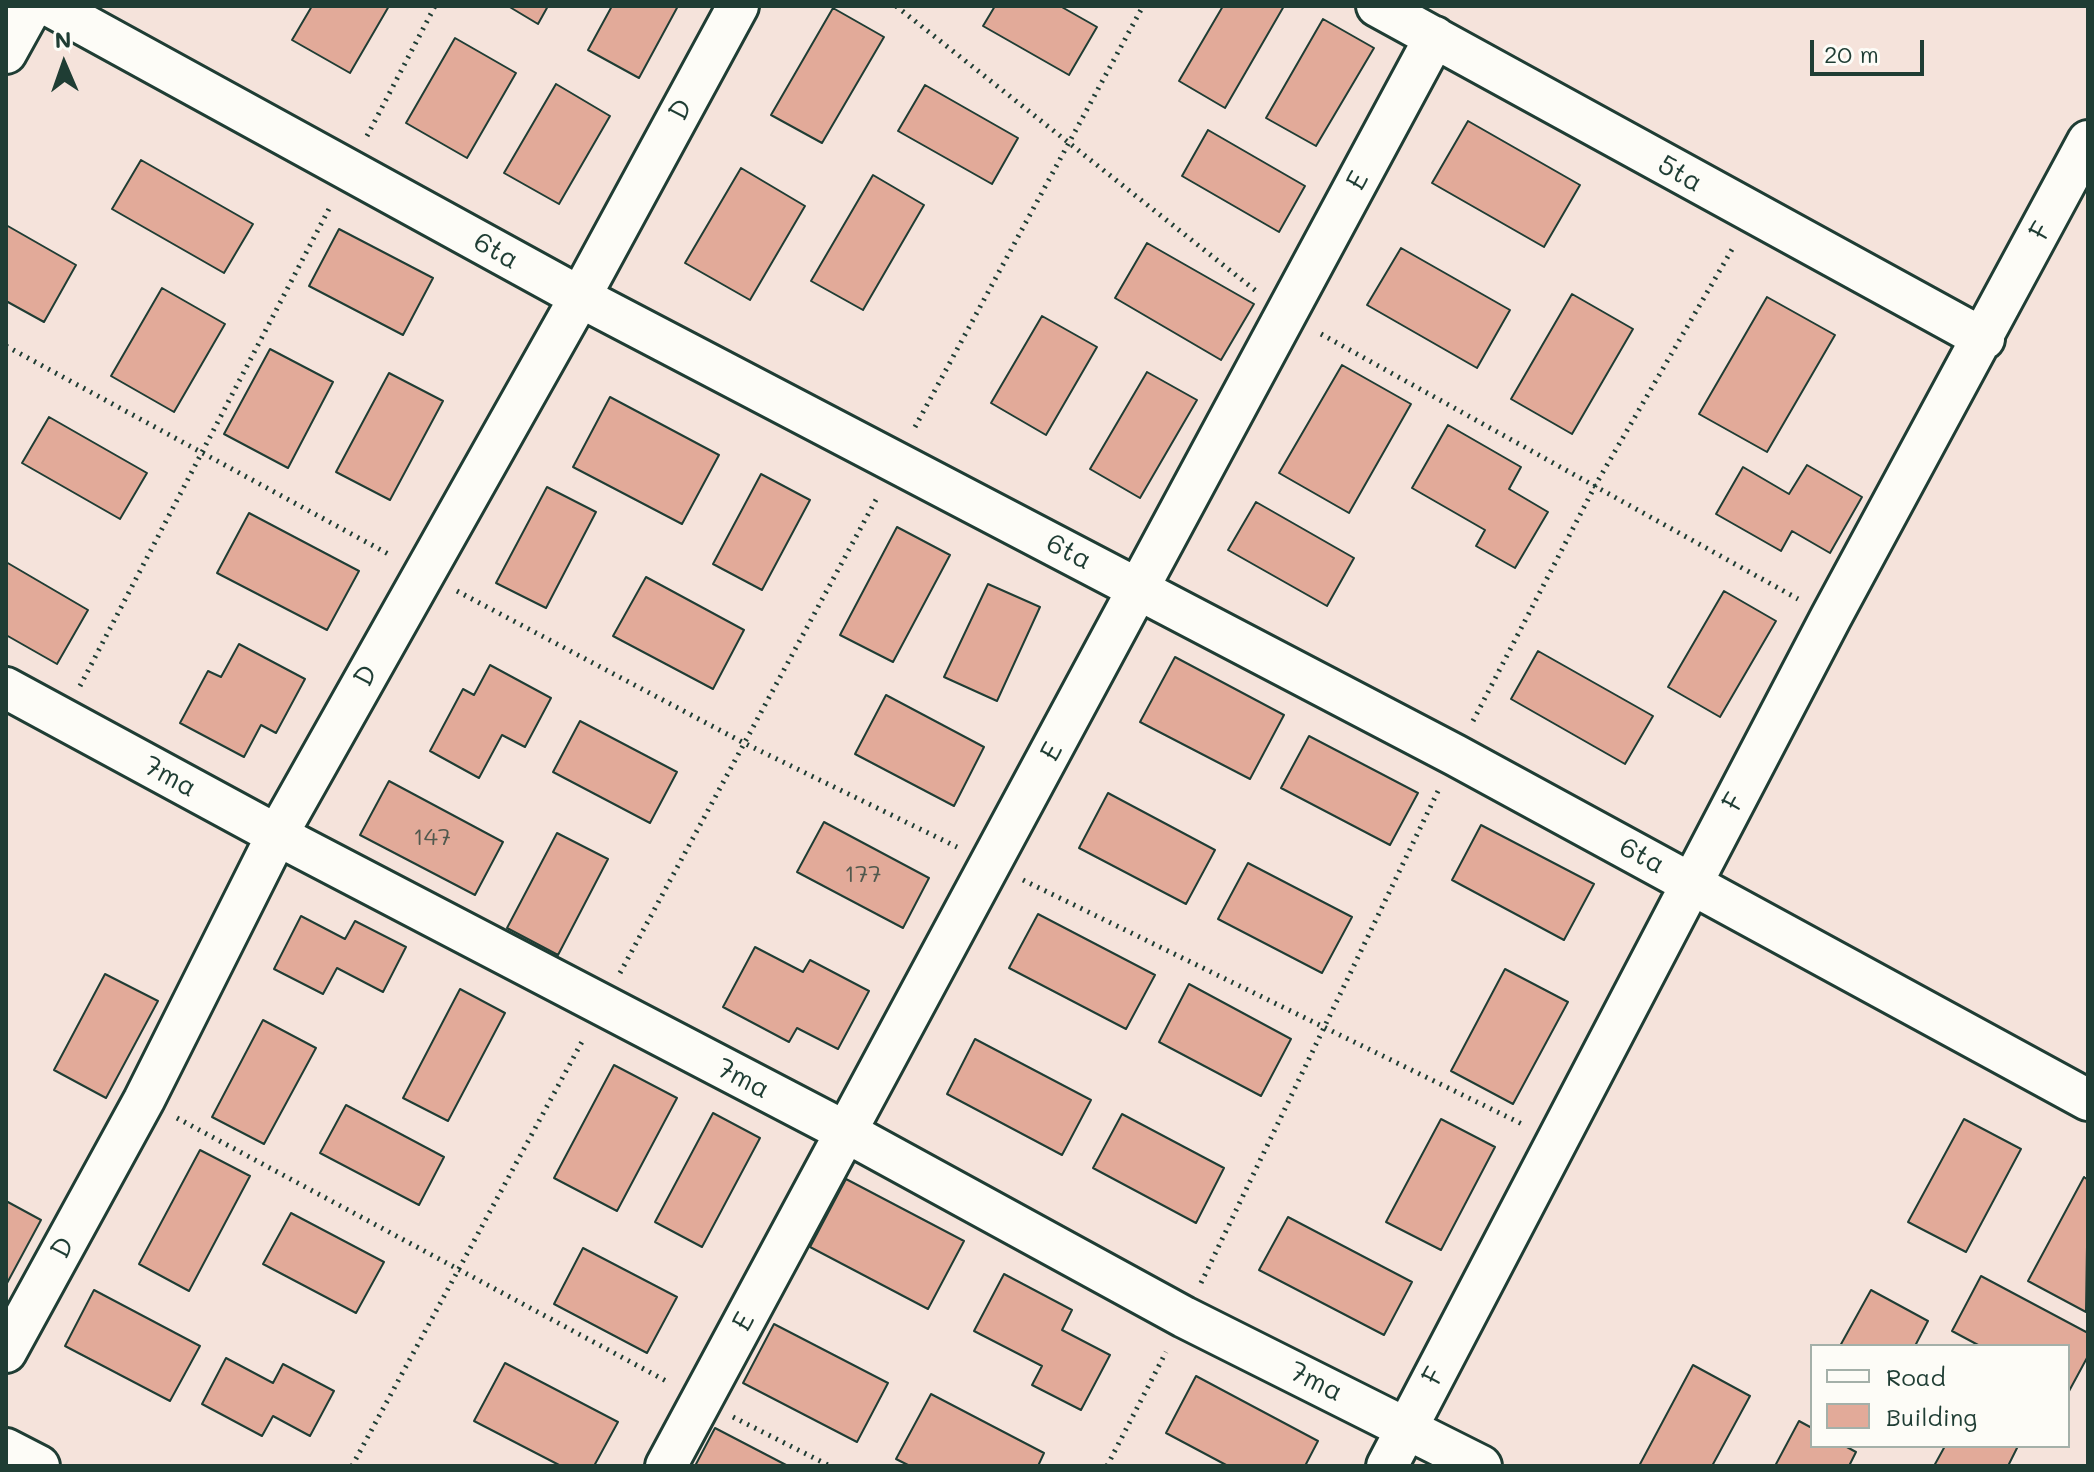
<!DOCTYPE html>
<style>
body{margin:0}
#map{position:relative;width:2094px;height:1472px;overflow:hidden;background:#f5e3db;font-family:Mali,sans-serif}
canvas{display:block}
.frame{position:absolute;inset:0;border:8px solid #1f3d34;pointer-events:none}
.legend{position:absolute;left:1810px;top:1344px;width:260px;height:104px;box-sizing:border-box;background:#fdfcf7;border:2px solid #a4b0a9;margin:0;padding:10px 14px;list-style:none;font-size:24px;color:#1f3d34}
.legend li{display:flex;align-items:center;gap:16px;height:40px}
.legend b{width:40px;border:2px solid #a4b0a9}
.north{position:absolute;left:24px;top:24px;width:80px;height:80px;-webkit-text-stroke:6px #fdfcf7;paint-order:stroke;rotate:358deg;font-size:22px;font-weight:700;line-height:32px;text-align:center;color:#1f3d34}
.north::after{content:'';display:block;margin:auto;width:28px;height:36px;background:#1f3d34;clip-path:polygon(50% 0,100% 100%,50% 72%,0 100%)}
.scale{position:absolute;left:1810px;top:40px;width:114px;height:36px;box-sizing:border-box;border:4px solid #1f3d34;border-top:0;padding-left:10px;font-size:24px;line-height:28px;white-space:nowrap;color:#1f3d34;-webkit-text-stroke:6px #fdfcf7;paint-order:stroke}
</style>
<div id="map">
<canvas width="2094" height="1472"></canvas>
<div class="frame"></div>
<ul class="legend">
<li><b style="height:10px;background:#fdfcf7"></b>Road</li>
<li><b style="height:22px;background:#e2aa99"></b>Building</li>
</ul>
<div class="north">N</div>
<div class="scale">20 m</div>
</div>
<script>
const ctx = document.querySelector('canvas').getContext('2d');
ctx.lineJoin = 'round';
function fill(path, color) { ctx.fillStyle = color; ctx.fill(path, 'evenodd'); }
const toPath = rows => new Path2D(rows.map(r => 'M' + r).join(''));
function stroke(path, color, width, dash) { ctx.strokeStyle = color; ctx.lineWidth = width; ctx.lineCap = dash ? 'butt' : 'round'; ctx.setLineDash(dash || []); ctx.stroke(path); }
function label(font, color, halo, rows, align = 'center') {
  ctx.font = font + ' Mali,sans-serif'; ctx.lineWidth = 6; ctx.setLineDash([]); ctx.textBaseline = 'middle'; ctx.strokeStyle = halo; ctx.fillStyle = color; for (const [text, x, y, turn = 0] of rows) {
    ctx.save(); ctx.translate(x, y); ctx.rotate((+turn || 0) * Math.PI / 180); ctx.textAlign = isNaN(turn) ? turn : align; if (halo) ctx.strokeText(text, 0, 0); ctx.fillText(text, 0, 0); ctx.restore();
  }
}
const building = toPath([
 [312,6,389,6,350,73,292,40,312,6],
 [508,6,548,6,538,24,508,6],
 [612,6,678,6,639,78,588,50,612,6],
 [995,6,1060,6,1097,27,1069,75,983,26,995,6],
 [1223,6,1284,6,1225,108,1179,81,1223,6],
 [833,8,884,37,822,143,771,115,833,8],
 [1323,19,1374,48,1316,146,1266,118,1323,19],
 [455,38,516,73,467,158,406,123,455,38],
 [556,84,610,116,559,204,504,173,556,84],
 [925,85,1018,138,992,184,898,131,925,85],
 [1468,121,1580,185,1544,247,1432,183,1468,121],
 [1208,130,1305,186,1279,232,1182,176,1208,130],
 [141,160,253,224,224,273,112,209,141,160],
 [741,168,805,206,750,300,685,263,741,168],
 [873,175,924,205,863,310,811,281,873,175],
 [6,225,76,265,44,322,6,301,6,225],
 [339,229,433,278,403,335,309,286,339,229],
 [1147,243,1254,304,1221,360,1115,298,1147,243],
 [1401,248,1510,310,1477,368,1367,305,1401,248],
 [162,288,225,324,174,412,111,376,162,288],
 [1572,294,1633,329,1572,434,1511,399,1572,294],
 [1767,297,1835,335,1767,452,1699,414,1767,297],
 [1042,316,1097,347,1046,435,991,403,1042,316],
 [270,349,333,382,288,468,224,434,270,349],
 [1342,365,1411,404,1349,513,1279,473,1342,365],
 [1147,372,1197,400,1140,498,1090,469,1147,372],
 [389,373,443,401,390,500,336,472,389,373],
 [610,397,719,455,682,524,573,467,610,397],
 [49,417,147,473,120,519,22,463,49,417],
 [1448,425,1521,467,1509,489,1548,512,1515,568,1476,546,1485,530,1412,488,1448,425],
 [1807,465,1862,497,1830,553,1792,531,1781,551,1716,514,1743,467,1789,494,1807,465],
 [761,474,810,500,762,590,713,564,761,474],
 [547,487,596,512,546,608,496,583,547,487],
 [1256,502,1354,558,1327,606,1228,550,1256,502],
 [249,513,359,571,327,630,217,573,249,513],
 [897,527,950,555,893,662,840,635,897,527],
 [6,562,88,610,57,664,6,635,6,562],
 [646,577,744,630,713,689,613,636,646,577],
 [988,584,1040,607,997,701,944,677,988,584],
 [1724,591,1776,621,1720,717,1668,687,1724,591],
 [239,644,305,679,276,733,261,725,244,757,180,723,208,671,221,677,239,644],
 [1538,651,1653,716,1625,764,1511,699,1538,651],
 [1175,657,1284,715,1250,779,1140,722,1175,657],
 [490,665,551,698,525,747,502,735,479,778,430,751,463,689,474,695,490,665],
 [886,695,984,747,954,806,855,754,886,695],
 [580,721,677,772,650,823,553,772,580,721],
 [1309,736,1418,793,1390,845,1281,788,1309,736],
 [389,781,503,842,475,895,360,835,389,781],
 [1108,793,1215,850,1186,904,1079,848,1108,793],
 [824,822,929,878,903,928,797,872,824,822],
 [1481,825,1594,884,1564,940,1452,880,1481,825],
 [557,833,608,859,558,955,507,928,557,833],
 [1248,863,1352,917,1322,973,1218,919,1248,863],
 [1038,914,1155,975,1126,1029,1009,968,1038,914],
 [301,916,345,939,355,921,406,947,383,992,337,968,323,994,274,969,301,916],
 [755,947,803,972,810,960,869,991,838,1049,797,1028,789,1042,723,1007,755,947],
 [1505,969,1568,1002,1513,1104,1451,1071,1505,969],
 [105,974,158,1001,106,1098,54,1070,105,974],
 [1189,984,1291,1039,1261,1096,1159,1042,1189,984],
 [460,989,505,1013,448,1121,403,1098,460,989],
 [263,1020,316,1048,264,1144,212,1117,263,1020],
 [975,1039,1091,1100,1062,1155,947,1094,975,1039],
 [614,1065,677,1098,617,1211,554,1178,614,1065],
 [346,1105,444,1157,419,1205,320,1153,346,1105],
 [713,1113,760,1138,702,1247,655,1222,713,1113],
 [1122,1114,1224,1168,1196,1223,1093,1168,1122,1114],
 [1441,1119,1495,1147,1441,1250,1386,1222,1441,1119],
 [1964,1119,2021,1149,1966,1252,1908,1222,1964,1119],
 [200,1150,250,1176,189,1291,139,1264,200,1150],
 [2084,1177,2088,1180,2086,1312,2028,1281,2084,1177],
 [846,1179,964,1241,928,1309,810,1247,846,1179],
 [6,1201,41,1220,6,1285,6,1201],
 [291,1213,384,1262,356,1313,263,1264,291,1213],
 [1288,1217,1412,1282,1384,1335,1259,1270,1288,1217],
 [583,1248,677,1297,647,1353,554,1304,583,1248],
 [1004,1274,1072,1310,1062,1330,1110,1355,1081,1410,1032,1385,1042,1366,974,1331,1004,1274],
 [1981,1276,2088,1333,2088,1356,2068,1393,2068,1346,1980,1346,1952,1331,1981,1276],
 [94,1290,200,1346,170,1401,65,1346,94,1290],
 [1871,1290,1928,1321,1915,1346,1840,1346,1871,1290],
 [774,1324,888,1383,857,1442,743,1383,774,1324],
 [226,1358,273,1383,283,1364,334,1391,310,1436,273,1416,262,1436,202,1404,226,1358],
 [505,1363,618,1422,594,1466,561,1466,474,1421,505,1363],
 [1693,1365,1750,1396,1712,1466,1639,1466,1693,1365],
 [1196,1376,1318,1441,1305,1466,1228,1466,1166,1433,1196,1376],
 [931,1394,1044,1453,1038,1466,910,1466,896,1459,931,1394],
 [1799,1421,1812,1428,1812,1446,1845,1446,1856,1452,1849,1466,1775,1466,1799,1421],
 [715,1428,788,1466,695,1466,715,1428],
 [1945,1446,2018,1446,2008,1466,1934,1466,1945,1446]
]);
fill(building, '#e2aa99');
stroke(building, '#1f3d34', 2);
const street = toPath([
 [50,6,580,297,1455,755,2088,1100],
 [1377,6,1984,339],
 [6,53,32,6],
 [6,688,277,835,846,1132,1184,1317,1481,1466],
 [6,1352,144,1100,277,835,580,297,738,6],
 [6,1449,39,1466],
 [666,1466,1435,37],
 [1387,1466,1831,617,2088,141]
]);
stroke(street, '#1f3d34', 46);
stroke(toPath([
 [896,6,1256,291],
 [367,136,435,6],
 [1321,334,1798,599],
 [6,346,392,556],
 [915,427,1143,6],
 [457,591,744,743,957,847],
 [80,686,331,205],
 [1473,721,1596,484,1734,246],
 [1023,880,1524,1125],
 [620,973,878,496],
 [177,1118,668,1382],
 [1201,1283,1438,791],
 [733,1417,830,1466],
 [352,1466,584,1038],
 [1107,1466,1166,1352]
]), '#1f3d34', 5, [2, 6]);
stroke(street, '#fdfcf7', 40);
label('24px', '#50584d', null, [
 ["147",432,838],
 ["177",863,875]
]);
label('28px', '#1f3d34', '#fdfcf7', [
 ["D",681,110,-61],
 ["5ta",1680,174,29],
 ["E",1358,181,-62],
 ["F",2041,231,-62],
 ["6ta",496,251,29],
 ["6ta",1069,552,27],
 ["D",366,676,-61],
 ["E",1052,752,-62],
 ["7ma",170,777,28],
 ["F",1734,802,-62],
 ["6ta",1642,856,28],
 ["7ma",743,1079,27],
 ["D",63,1248,-61],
 ["E",744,1322,-62],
 ["F",1434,1376,-63],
 ["7ma",1316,1382,26]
]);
</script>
